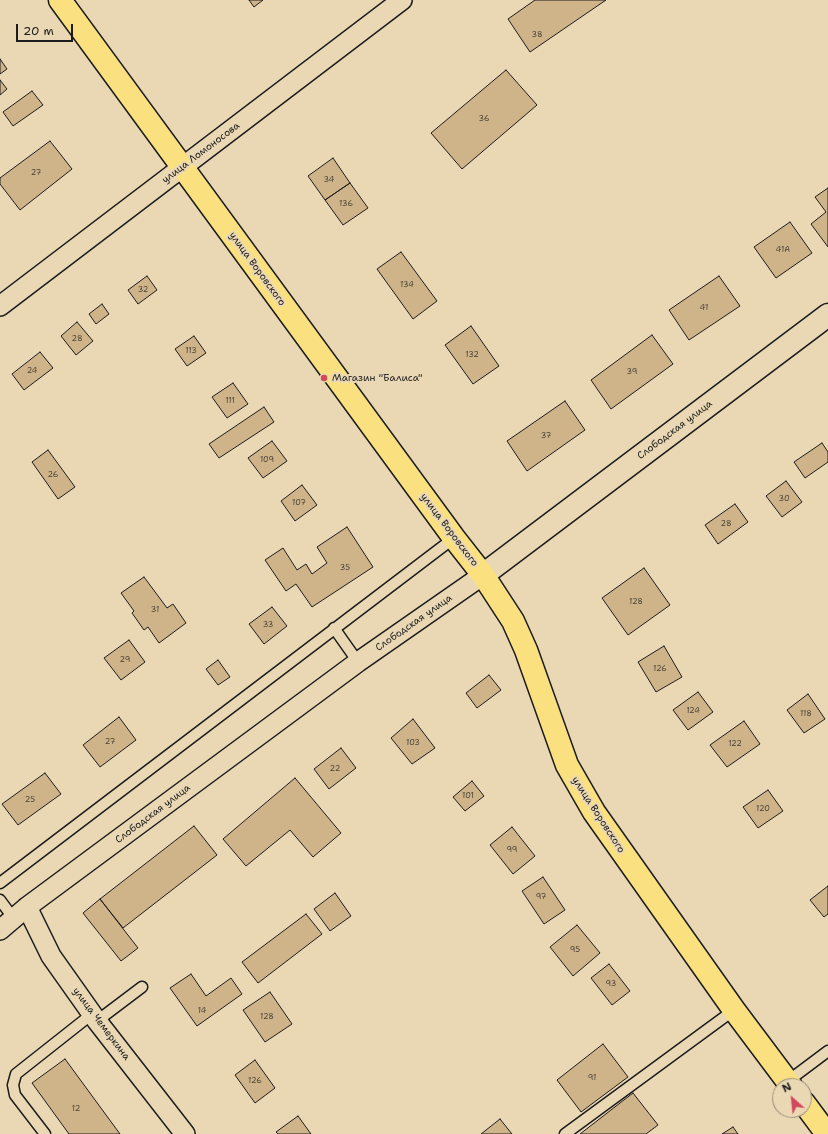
<!DOCTYPE html>
<meta charset="utf-8">
<style>
body{margin:0}
#map{position:relative;width:828px;height:1134px;overflow:hidden;background:#ead8b5;font-family:"Shantell Sans",sans-serif}
canvas{display:block}
.north{position:absolute;left:772px;top:1078px;width:40px;height:40px;box-sizing:border-box;background:#ead8b5;border:1px solid #988d78;border-radius:50%;rotate:333deg;font-size:11px;font-weight:700;line-height:16px;text-align:center;color:#1c1c1c}
.north::after{content:'';display:block;margin:auto;width:14px;height:18px;background:#d1495b;clip-path:polygon(50% 0,100% 100%,50% 72%,0 100%)}
.scale{position:absolute;left:16px;top:24px;width:57px;height:18px;box-sizing:border-box;border:2px solid #1c1c1c;border-top:0;padding-left:5px;font-size:12px;line-height:14px;white-space:nowrap;color:#1c1c1c;-webkit-text-stroke:3px #ead8b5;paint-order:stroke}
</style>
<div id="map">
<canvas width="828" height="1134"></canvas>
<div class="north">N</div>
<div class="scale">20 m</div>
</div>
<script>
const ctx = document.querySelector('canvas').getContext('2d');
ctx.lineJoin = 'round';
function fill(path, color) { ctx.fillStyle = color; ctx.fill(path, 'evenodd'); }
const toPath = rows => new Path2D(rows.map(r => 'M' + r).join(''));
function stroke(path, color, width, dash) { ctx.strokeStyle = color; ctx.lineWidth = width; ctx.lineCap = dash ? 'butt' : 'round'; ctx.setLineDash(dash || []); ctx.stroke(path); }
function label(font, color, halo, rows, align = 'center') {
  ctx.font = font + ' "Shantell Sans",sans-serif'; ctx.lineWidth = 4; ctx.setLineDash([]); ctx.textBaseline = 'middle'; ctx.strokeStyle = halo; ctx.fillStyle = color; for (const [text, x, y, turn = 0] of rows) {
    ctx.save(); ctx.translate(x, y); ctx.rotate((+turn || 0) * Math.PI / 180); ctx.textAlign = isNaN(turn) ? turn : align; if (halo) ctx.strokeText(text, 0, 0); ctx.fillText(text, 0, 0); ctx.restore();
  }
}
const building = toPath([
 [249,0,263,0,254,7,249,0],
 [535,0,606,0,530,52,508,19,535,0],
 [0,59,7,69,0,74,0,59],
 [506,70,537,105,462,169,431,133,506,70],
 [0,80,7,89,0,95,0,80],
 [32,91,43,105,13,126,3,112,32,91],
 [50,141,72,169,20,210,0,184,0,178,50,141],
 [333,158,350,183,325,200,308,176,333,158],
 [350,183,368,208,343,225,325,200,350,183],
 [828,188,828,247,811,224,826,212,815,197,828,188],
 [790,222,812,253,776,278,754,247,790,222],
 [401,252,437,301,413,319,377,269,401,252],
 [147,276,157,290,138,304,128,290,147,276],
 [719,276,740,306,689,340,669,310,719,276],
 [102,304,109,314,96,324,89,314,102,304],
 [77,322,93,341,76,355,61,336,77,322],
 [471,326,499,366,473,384,445,345,471,326],
 [652,335,673,364,611,409,591,380,652,335],
 [194,336,206,353,187,366,175,349,194,336],
 [40,352,53,368,24,390,12,374,40,352],
 [233,383,248,404,227,418,212,397,233,383],
 [565,401,585,430,527,471,507,441,565,401],
 [264,407,274,422,219,458,209,444,264,407],
 [272,441,287,461,263,478,248,458,272,441],
 [822,443,828,452,828,462,805,478,794,462,822,443],
 [48,450,75,487,58,499,32,462,48,450],
 [786,481,802,502,782,517,766,496,786,481],
 [302,485,317,505,295,521,281,501,302,485],
 [735,504,748,522,718,544,705,525,735,504],
 [347,527,373,567,312,607,296,584,286,591,265,560,283,548,297,570,306,564,312,574,327,563,317,547,347,527],
 [644,568,670,605,628,635,602,598,644,568],
 [144,577,167,608,173,604,186,623,159,643,148,627,144,630,132,613,134,611,121,593,144,577],
 [272,607,287,626,264,644,249,624,272,607],
 [129,640,145,662,121,680,104,658,129,640],
 [664,646,682,677,656,692,638,662,664,646],
 [218,660,230,677,218,685,206,669,218,660],
 [489,675,501,690,477,708,466,693,489,675],
 [698,692,713,712,688,730,673,710,698,692],
 [808,694,825,719,804,733,787,710,808,694],
 [119,717,136,740,100,767,83,745,119,717],
 [413,719,435,748,412,764,391,738,413,719],
 [744,721,760,744,727,767,710,745,744,721],
 [341,748,356,768,329,789,314,769,341,748],
 [45,773,61,794,18,825,2,804,45,773],
 [295,778,341,833,313,857,290,830,246,866,223,839,295,778],
 [472,781,484,796,465,811,453,797,472,781],
 [768,790,783,811,758,828,743,807,768,790],
 [194,826,217,855,123,928,100,899,194,826],
 [512,827,535,856,513,874,490,845,512,827],
 [543,877,565,910,544,924,522,891,543,877],
 [828,886,828,914,824,917,810,900,828,886],
 [335,893,351,916,330,931,314,909,335,893],
 [100,899,138,948,121,961,83,913,100,899],
 [306,914,322,934,258,983,242,962,306,914],
 [577,925,600,953,573,976,550,947,577,925],
 [609,964,630,991,612,1005,591,978,609,964],
 [191,974,206,996,231,978,242,994,197,1026,170,988,191,974],
 [270,992,292,1024,265,1042,243,1010,270,992],
 [603,1044,628,1077,581,1112,557,1080,603,1044],
 [65,1059,120,1134,69,1134,32,1083,65,1059],
 [255,1060,275,1088,255,1103,235,1075,255,1060],
 [633,1093,658,1125,646,1134,580,1134,633,1093],
 [298,1116,311,1134,278,1134,276,1132,298,1116],
 [500,1119,512,1134,481,1134,500,1119],
 [733,1127,738,1134,722,1134,733,1127]
]);
fill(building, '#d0b489');
stroke(building, '#1c1c1c', 1);
const lane = toPath([
 [334,628,358,662],
 [0,883,454,538],
 [0,900,14,919],
 [97,1021,142,987],
 [788,1081,828,1051],
 [45,1134,15,1095,13,1085,16,1074,92,1014],
 [565,1134,734,1010]
]);
const street = toPath([
 [0,306,402,0],
 [27,907,51,956,97,1021,185,1134],
 [0,930,27,907,358,662,483,575]
]);
const secondary = toPath([
 [483,575,828,315]
]);
const primary = toPath([
 [60,0,454,538,483,575,513,621,526,650,567,765,594,812,734,1010,791,1086],
 [804,1103,827,1134]
]);
stroke(lane, '#1c1c1c', 13);
stroke(street, '#1c1c1c', 22);
stroke(secondary, '#1c1c1c', 25);
stroke(primary, '#1c1c1c', 25);
stroke(lane, '#ead8b5', 10);
stroke(street, '#ead8b5', 19);
stroke(secondary, '#ead8b5', 22);
stroke(primary, '#fbe080', 22);
for (const [x, y, r, color] of [
 [324,378,4,"#d1495b"]
]) { const dot = new Path2D(); dot.arc(x, y, r, 0, 2 * Math.PI); ctx.fillStyle = color; ctx.fill(dot); stroke(dot, '#ead8b5', 1.5); }
label('8px', '#494237', null, [
 ["38",537,35],
 ["36",484,119],
 ["27",36,173],
 ["34",329,180],
 ["136",346,204],
 ["41А",783,250],
 ["134",407,285],
 ["32",143,290],
 ["41",704,308],
 ["28",77,339],
 ["113",191,351],
 ["132",472,355],
 ["24",32,371],
 ["39",632,372],
 ["111",230,401],
 ["37",546,436],
 ["109",267,460],
 ["26",53,475],
 ["30",784,499],
 ["107",299,503],
 ["28",726,524],
 ["35",345,568],
 ["128",636,602],
 ["31",155,610],
 ["33",268,625],
 ["29",125,660],
 ["126",660,669],
 ["124",693,711],
 ["118",806,714],
 ["27",110,742],
 ["103",413,743],
 ["122",735,744],
 ["22",335,769],
 ["101",468,796],
 ["25",30,800],
 ["120",763,809],
 ["99",512,850],
 ["97",541,897],
 ["95",575,950],
 ["93",611,984],
 ["14",202,1011],
 ["128",267,1017],
 ["91",592,1078],
 ["126",255,1081],
 ["12",76,1109]
]);
label('10px', '#1c1c1c', '#ead8b5', [
 ["улица Ломоносова",201,153,-37],
 ["улица Воровского",257,269,54],
 ["Слободская улица",675,430,-37],
 ["улица Воровского",449,530,53],
 ["Слободская улица",414,623,-35],
 ["Слободская улица",153,814,-37],
 ["улица Воровского",598,815,57],
 ["улица Чемеркина",101,1024,53]
]);
label('10px', '#1c1c1c', '#ead8b5', [
 ["Магазин \"Балиса\"",332,378]
], 'left');
</script>
